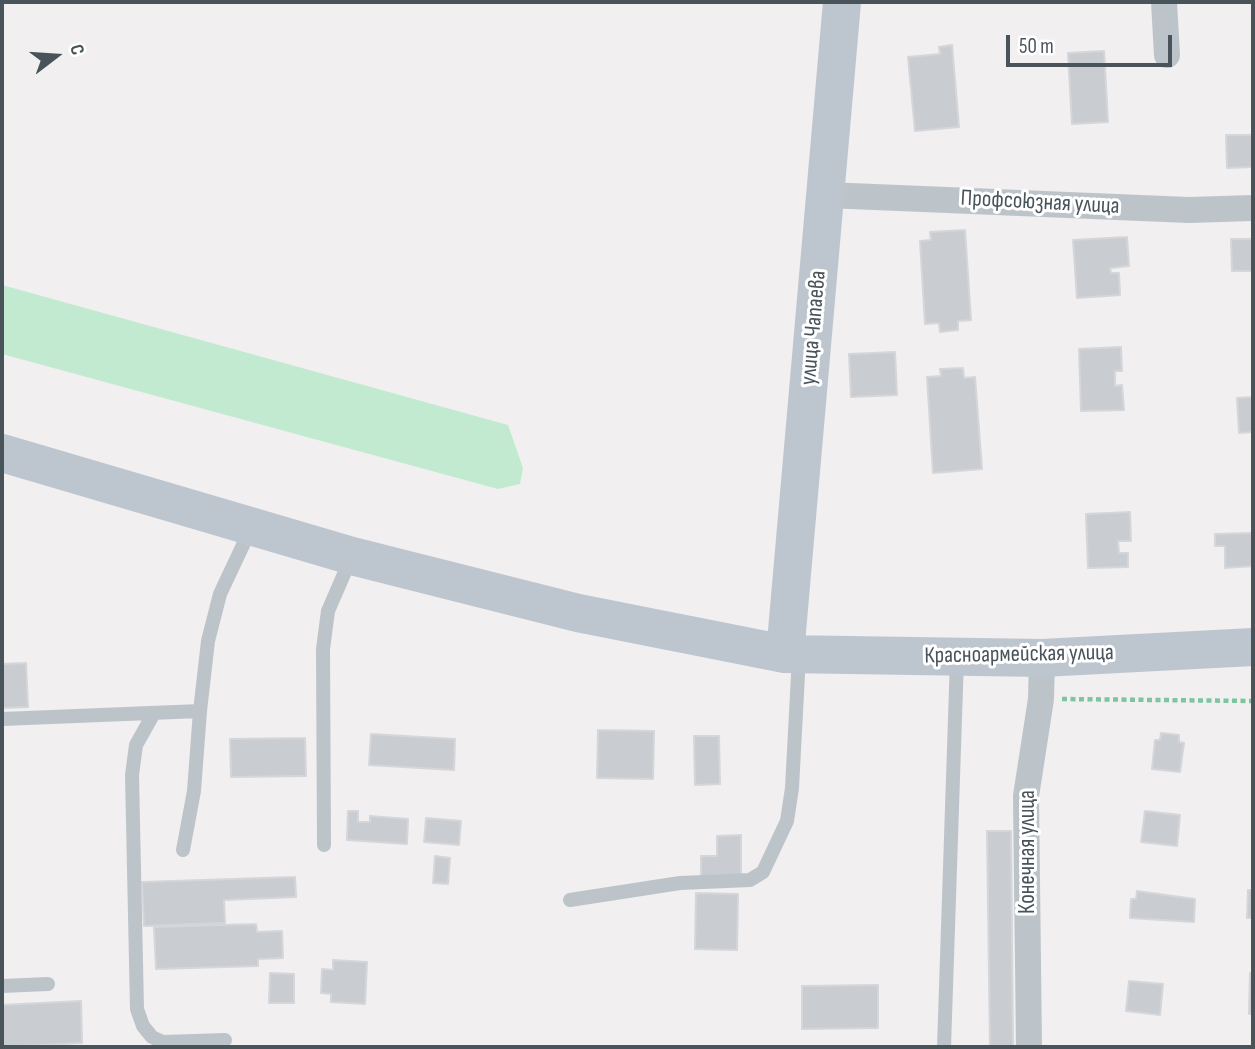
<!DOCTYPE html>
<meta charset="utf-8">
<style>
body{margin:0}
#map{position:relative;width:1255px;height:1049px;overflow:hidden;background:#f1efef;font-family:"Sofia Sans Condensed",sans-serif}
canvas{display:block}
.frame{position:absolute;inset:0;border:4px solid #49535a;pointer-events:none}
.north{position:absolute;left:21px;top:21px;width:70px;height:70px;-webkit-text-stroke:5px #fff;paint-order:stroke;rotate:73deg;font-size:19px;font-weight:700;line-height:28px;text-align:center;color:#49535a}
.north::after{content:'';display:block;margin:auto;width:24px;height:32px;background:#49535a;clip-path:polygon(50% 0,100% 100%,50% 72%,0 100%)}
.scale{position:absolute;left:1006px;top:35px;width:166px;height:32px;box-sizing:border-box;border:4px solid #49535a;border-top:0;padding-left:9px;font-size:21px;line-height:24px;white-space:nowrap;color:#49535a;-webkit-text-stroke:5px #fff;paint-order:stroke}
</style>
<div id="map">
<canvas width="1255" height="1049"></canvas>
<div class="frame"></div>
<div class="north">С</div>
<div class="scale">50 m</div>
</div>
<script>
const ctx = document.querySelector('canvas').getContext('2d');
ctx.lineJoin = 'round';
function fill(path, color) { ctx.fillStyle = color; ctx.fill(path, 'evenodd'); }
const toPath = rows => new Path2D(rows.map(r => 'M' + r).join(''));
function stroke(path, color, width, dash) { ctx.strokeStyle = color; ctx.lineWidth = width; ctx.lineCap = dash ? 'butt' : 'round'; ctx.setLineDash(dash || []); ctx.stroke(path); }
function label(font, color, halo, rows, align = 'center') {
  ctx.font = font + ' "Sofia Sans Condensed",sans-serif'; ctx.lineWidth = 6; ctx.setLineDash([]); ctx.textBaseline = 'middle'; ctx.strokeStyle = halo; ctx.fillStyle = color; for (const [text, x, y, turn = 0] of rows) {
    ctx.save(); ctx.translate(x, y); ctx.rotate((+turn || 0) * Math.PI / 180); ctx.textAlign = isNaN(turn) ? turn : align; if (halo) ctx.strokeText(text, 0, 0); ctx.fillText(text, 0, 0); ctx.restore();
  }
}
fill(toPath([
 [2,285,508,425,523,468,520,484,498,489,2,354]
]), '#c2ead0');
const building = toPath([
 [952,45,959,127,915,131,908,57,940,54,939,47,952,45],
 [1104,51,1108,122,1072,124,1068,53,1104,51],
 [1226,135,1253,135,1253,167,1227,168,1226,135],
 [965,230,971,320,958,321,958,330,940,332,939,323,925,324,920,241,931,240,930,232,965,230],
 [1127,237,1129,266,1110,268,1111,273,1119,273,1120,295,1077,298,1073,240,1127,237],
 [1231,239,1253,239,1253,271,1232,271,1231,239],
 [1121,347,1122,371,1115,371,1115,386,1122,385,1124,410,1081,411,1079,349,1121,347],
 [895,352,897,395,851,397,849,354,895,352],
 [963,368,964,378,975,377,982,469,933,473,927,377,941,376,940,369,963,368],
 [1253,397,1253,432,1239,433,1237,398,1253,397],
 [1130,512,1131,541,1118,541,1119,553,1128,553,1128,567,1088,568,1086,514,1130,512],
 [1253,533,1253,566,1225,568,1225,546,1215,546,1215,534,1253,533],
 [26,663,28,707,2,708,2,664,26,663],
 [598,730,654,731,653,779,597,778,598,730],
 [1161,733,1179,735,1179,742,1184,743,1180,772,1152,769,1155,740,1160,740,1161,733],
 [371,734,455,739,454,770,369,765,371,734],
 [694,736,719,736,720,784,695,785,694,736],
 [305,738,306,776,231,777,230,739,305,738],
 [348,811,358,811,358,822,370,822,370,816,408,819,407,844,347,840,348,811],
 [1145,811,1180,815,1177,846,1141,842,1145,811],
 [426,818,461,821,459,845,424,842,426,818],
 [987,831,1011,831,1013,1047,990,1047,987,831],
 [741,835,741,875,701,876,701,856,717,856,717,836,741,835],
 [435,856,450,858,448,884,433,883,435,856],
 [295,877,296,897,224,900,225,923,144,926,142,882,295,877],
 [1248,890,1253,890,1253,918,1247,918,1248,890],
 [1137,891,1195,899,1194,922,1130,918,1131,899,1136,899,1137,891],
 [696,893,738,894,737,950,695,949,696,893],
 [256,924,257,932,282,931,283,958,258,959,258,966,156,969,154,927,256,924],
 [333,960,367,962,365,1004,331,1002,331,994,321,993,322,969,333,970,333,960],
 [270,973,294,974,294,1003,269,1003,270,973],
 [1250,973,1253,974,1253,1014,1249,1014,1250,973],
 [1129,981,1163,984,1160,1015,1126,1011,1129,981],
 [878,985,878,1028,802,1029,802,986,878,985],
 [81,1001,82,1043,2,1047,2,1005,81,1001]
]);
fill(building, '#c9ccd1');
stroke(building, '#d4d6da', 2);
stroke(toPath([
 [1062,699,1253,701]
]), '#7ec49f', 4.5, [5, 3.5]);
stroke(toPath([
 [154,713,136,745,132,775,137,1009,143,1026,152,1037,163,1042,225,1040],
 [2,719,200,711,208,641,220,594,251,528],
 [324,845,323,649,328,611,351,558],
 [183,850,194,791,200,711],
 [570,900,680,883,750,880,763,872,787,821,792,788,799,656],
 [2,986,48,984],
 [944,1047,957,658]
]), '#bcc4ca', 14);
stroke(toPath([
 [1164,2,1167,55],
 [826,195,1189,210,1253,208],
 [1029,1047,1026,796,1041,699,1042,658]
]), '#bcc4ca', 26);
stroke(toPath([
 [2,453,352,556,578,613,785,654,1042,658,1253,647],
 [785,654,842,2]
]), '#bdc6ce', 38);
label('23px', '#49535a', '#fff', [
 ["Профсоюзная улица",1040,203,3],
 ["улица Чапаева",814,328,-85],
 ["Красноармейская улица",1019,655,-1],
 ["Конечная улица",1028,852,-90]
]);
</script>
